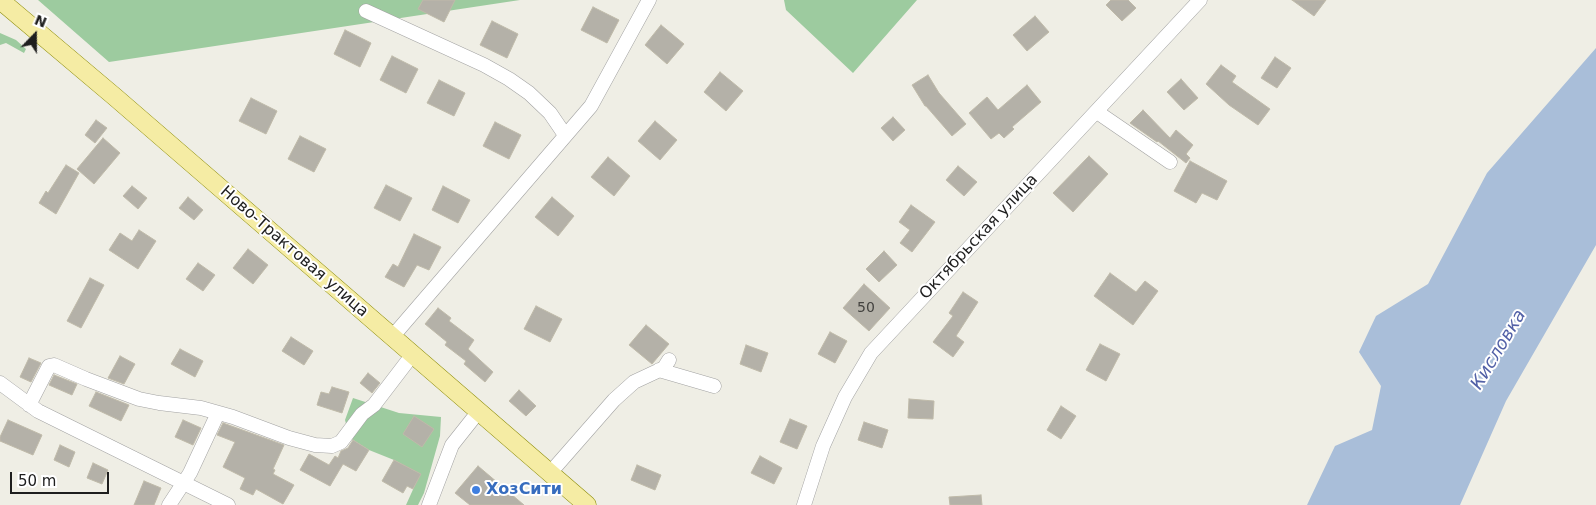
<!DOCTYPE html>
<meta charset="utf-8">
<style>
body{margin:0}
#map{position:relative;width:1596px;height:505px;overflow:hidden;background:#efeee5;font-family:"DejaVu Sans",sans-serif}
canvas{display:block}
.north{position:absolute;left:10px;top:10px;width:50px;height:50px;-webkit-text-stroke:4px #fff;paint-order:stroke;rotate:22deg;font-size:14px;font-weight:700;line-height:20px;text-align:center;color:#1e1e1e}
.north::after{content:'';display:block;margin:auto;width:18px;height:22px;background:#1e1e1e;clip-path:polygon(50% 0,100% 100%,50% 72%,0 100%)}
.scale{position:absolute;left:10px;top:472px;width:99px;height:22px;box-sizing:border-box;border:2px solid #1e1e1e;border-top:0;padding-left:6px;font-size:15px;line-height:18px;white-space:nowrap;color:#1e1e1e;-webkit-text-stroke:4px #fff;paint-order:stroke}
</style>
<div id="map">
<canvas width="1596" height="505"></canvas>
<div class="north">N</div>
<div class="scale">50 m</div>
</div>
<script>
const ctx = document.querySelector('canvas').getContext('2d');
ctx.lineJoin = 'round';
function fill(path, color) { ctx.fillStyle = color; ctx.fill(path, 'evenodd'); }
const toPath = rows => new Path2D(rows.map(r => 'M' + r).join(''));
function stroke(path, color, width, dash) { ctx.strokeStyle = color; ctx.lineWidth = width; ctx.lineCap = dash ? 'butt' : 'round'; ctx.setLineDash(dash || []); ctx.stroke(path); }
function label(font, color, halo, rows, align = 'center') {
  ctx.font = font + ' "DejaVu Sans",sans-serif'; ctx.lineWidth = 4; ctx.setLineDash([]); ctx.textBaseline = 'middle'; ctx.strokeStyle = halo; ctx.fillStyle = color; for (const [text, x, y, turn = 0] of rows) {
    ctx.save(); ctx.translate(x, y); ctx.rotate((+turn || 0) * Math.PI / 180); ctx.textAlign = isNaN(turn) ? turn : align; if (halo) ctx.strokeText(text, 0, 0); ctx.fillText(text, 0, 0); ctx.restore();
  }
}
fill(toPath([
 [38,0,520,0,109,62],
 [784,0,917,0,853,73,786,10],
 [0,33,16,40,26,49,24,53,6,43,0,45],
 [353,398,399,413,441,417,440,436,424,493,418,505,406,505,420,474,394,460,369,450,350,438,345,420]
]), '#9dcb9f');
fill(toPath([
 [1596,48,1596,245,1506,401,1460,505,1307,505,1335,446,1372,430,1381,386,1359,352,1376,316,1428,284,1487,173]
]), '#a9bed9');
const building = toPath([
 [423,0,455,0,444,22,418,9,423,0],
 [1111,0,1128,0,1136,8,1122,21,1106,5,1111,0],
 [1292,0,1326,0,1314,16,1292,0],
 [593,7,619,20,607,43,581,30,593,7],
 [1035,16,1049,32,1027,51,1013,35,1035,16],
 [492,21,518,34,507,58,480,45,492,21],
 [661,25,684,44,667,64,645,45,661,25],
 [345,30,371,43,360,67,334,54,345,30],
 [392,56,418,69,406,93,380,80,392,56],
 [1275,57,1291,68,1277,88,1261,78,1275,57],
 [1221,65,1236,76,1232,82,1270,109,1258,125,1229,105,1206,84,1221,65],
 [720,72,743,91,726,111,704,92,720,72],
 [928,75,939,93,966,124,952,136,926,106,925,106,912,85,928,75],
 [1181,79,1198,98,1184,110,1167,92,1181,79],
 [439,80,465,93,454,116,427,103,439,80],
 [1027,85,1041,102,1012,127,1014,129,1004,138,999,133,991,139,969,113,987,97,998,110,1027,85],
 [251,98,277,111,266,134,239,121,251,98],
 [1143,110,1170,138,1176,130,1193,145,1186,154,1190,158,1186,163,1158,141,1157,142,1130,123,1143,110],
 [893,117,905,130,893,141,881,128,893,117],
 [96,120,107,128,95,143,85,135,96,120],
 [655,121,677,140,660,160,638,141,655,121],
 [495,122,521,135,509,159,483,146,495,122],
 [300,136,326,149,314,172,288,159,300,136],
 [103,138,120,153,94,184,77,169,103,138],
 [1089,156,1108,174,1073,212,1053,193,1089,156],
 [608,157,630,176,614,196,591,177,608,157],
 [1190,161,1227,181,1217,200,1202,193,1196,203,1174,191,1190,161],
 [66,165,79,173,56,214,39,203,46,191,48,193,66,165],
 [958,166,977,182,964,196,946,180,958,166],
 [386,185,412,198,400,221,374,208,386,185],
 [132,186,147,198,138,209,123,196,132,186],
 [443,186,470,200,458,223,432,210,443,186],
 [188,197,203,210,194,220,179,208,188,197],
 [552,197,574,216,558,236,535,217,552,197],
 [911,205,935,222,912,252,900,243,910,230,899,222,911,205],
 [139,230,156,241,138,269,109,250,120,233,132,241,139,230],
 [414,234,441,247,429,270,417,265,404,287,385,277,393,264,398,267,414,234],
 [248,249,268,265,253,284,233,268,248,249],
 [884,251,897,265,879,282,866,269,884,251],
 [198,263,215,275,203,291,186,279,198,263],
 [1110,273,1136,292,1145,281,1158,291,1133,325,1094,296,1110,273],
 [90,278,104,285,81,328,67,321,90,278],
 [864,284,890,308,869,331,843,308,864,284],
 [963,292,978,302,956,336,964,342,953,357,933,342,953,316,949,313,963,292],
 [536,306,562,319,550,342,524,329,536,306],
 [438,308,451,318,449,321,474,340,468,349,493,372,485,382,464,364,466,361,445,345,447,342,425,324,438,308],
 [646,325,669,344,652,364,629,345,646,325],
 [830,332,847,341,835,363,818,354,830,332],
 [291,337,313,351,304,365,282,351,291,337],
 [1100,344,1120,354,1106,381,1086,370,1100,344],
 [746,345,768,353,761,372,740,364,746,345],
 [180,349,203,361,195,377,171,364,180,349],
 [120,356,135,364,124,384,108,378,120,356],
 [29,358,41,363,31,382,20,377,29,358],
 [368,373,380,383,372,393,360,383,368,373],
 [54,375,77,384,72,395,49,385,54,375],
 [332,387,349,392,342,413,317,405,321,392,329,394,332,387],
 [519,390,536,406,526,416,509,401,519,390],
 [96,392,129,405,121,421,89,406,96,392],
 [909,399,934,401,933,419,908,418,909,399],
 [1061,406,1076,416,1061,439,1047,430,1061,406],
 [414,416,434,429,422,447,403,434,414,416],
 [790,419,807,426,797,449,780,442,790,419],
 [8,420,42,435,33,455,0,441,0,437,8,420],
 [183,420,201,428,193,445,175,437,183,420],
 [864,422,888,430,882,448,858,440,864,422],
 [223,423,284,445,273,469,275,470,273,474,294,485,283,504,256,489,253,495,240,489,245,478,223,467,235,442,217,435,223,423],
 [353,440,369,450,356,471,343,464,330,486,300,470,309,454,329,465,335,456,338,458,341,451,348,448,353,440],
 [60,445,75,452,69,467,54,460,60,445],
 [760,456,782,468,774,484,751,473,760,456],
 [394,460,421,474,413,489,407,486,403,493,382,481,394,460],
 [93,463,108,470,102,484,87,478,93,463],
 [637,465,661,475,655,490,631,480,637,465],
 [478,466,524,505,470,505,455,493,478,466],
 [144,481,161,488,154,505,134,505,144,481],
 [981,495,982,505,950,505,949,497,981,495]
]);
fill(building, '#b4b1a8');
stroke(building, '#bfbaa9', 1);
const minor = toPath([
 [366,11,484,65,509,79,529,93,550,113,565,135],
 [1097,112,1170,162],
 [393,336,591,106,649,0],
 [659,370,714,386],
 [0,383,38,411,228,505],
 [29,405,49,366,54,365,86,379,139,399,159,403,201,408,233,417,289,438,315,445,332,446,341,442,362,414,374,405,413,354],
 [550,473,614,400,634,382,664,368,669,360],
 [169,505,190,473,218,413],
 [429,505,452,445,479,411],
 [804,505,823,446,845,397,871,353,1200,0]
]);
const major = toPath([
 [0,0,115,97,587,505]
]);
stroke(minor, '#a2a2a2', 15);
stroke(major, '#8d8d0b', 19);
stroke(minor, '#fff', 14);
stroke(major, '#f5eca4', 18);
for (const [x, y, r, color] of [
 [476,490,5,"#3f7fe0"]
]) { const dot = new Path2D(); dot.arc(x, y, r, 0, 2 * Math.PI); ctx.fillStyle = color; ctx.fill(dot); stroke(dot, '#fff', 2); }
label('14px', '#444340', null, [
 ["50",866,308]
]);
label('16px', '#1e1e1e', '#fff', [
 ["Октябрьская улица",979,237,-47],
 ["Ново-Трактовая улица",294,252,41]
]);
label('bold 16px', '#366cbe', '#fff', [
 ["ХозСити",486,490]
], 'left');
label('italic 18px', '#5261a7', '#fff', [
 ["Кисловка",1499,350,-59]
]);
</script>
